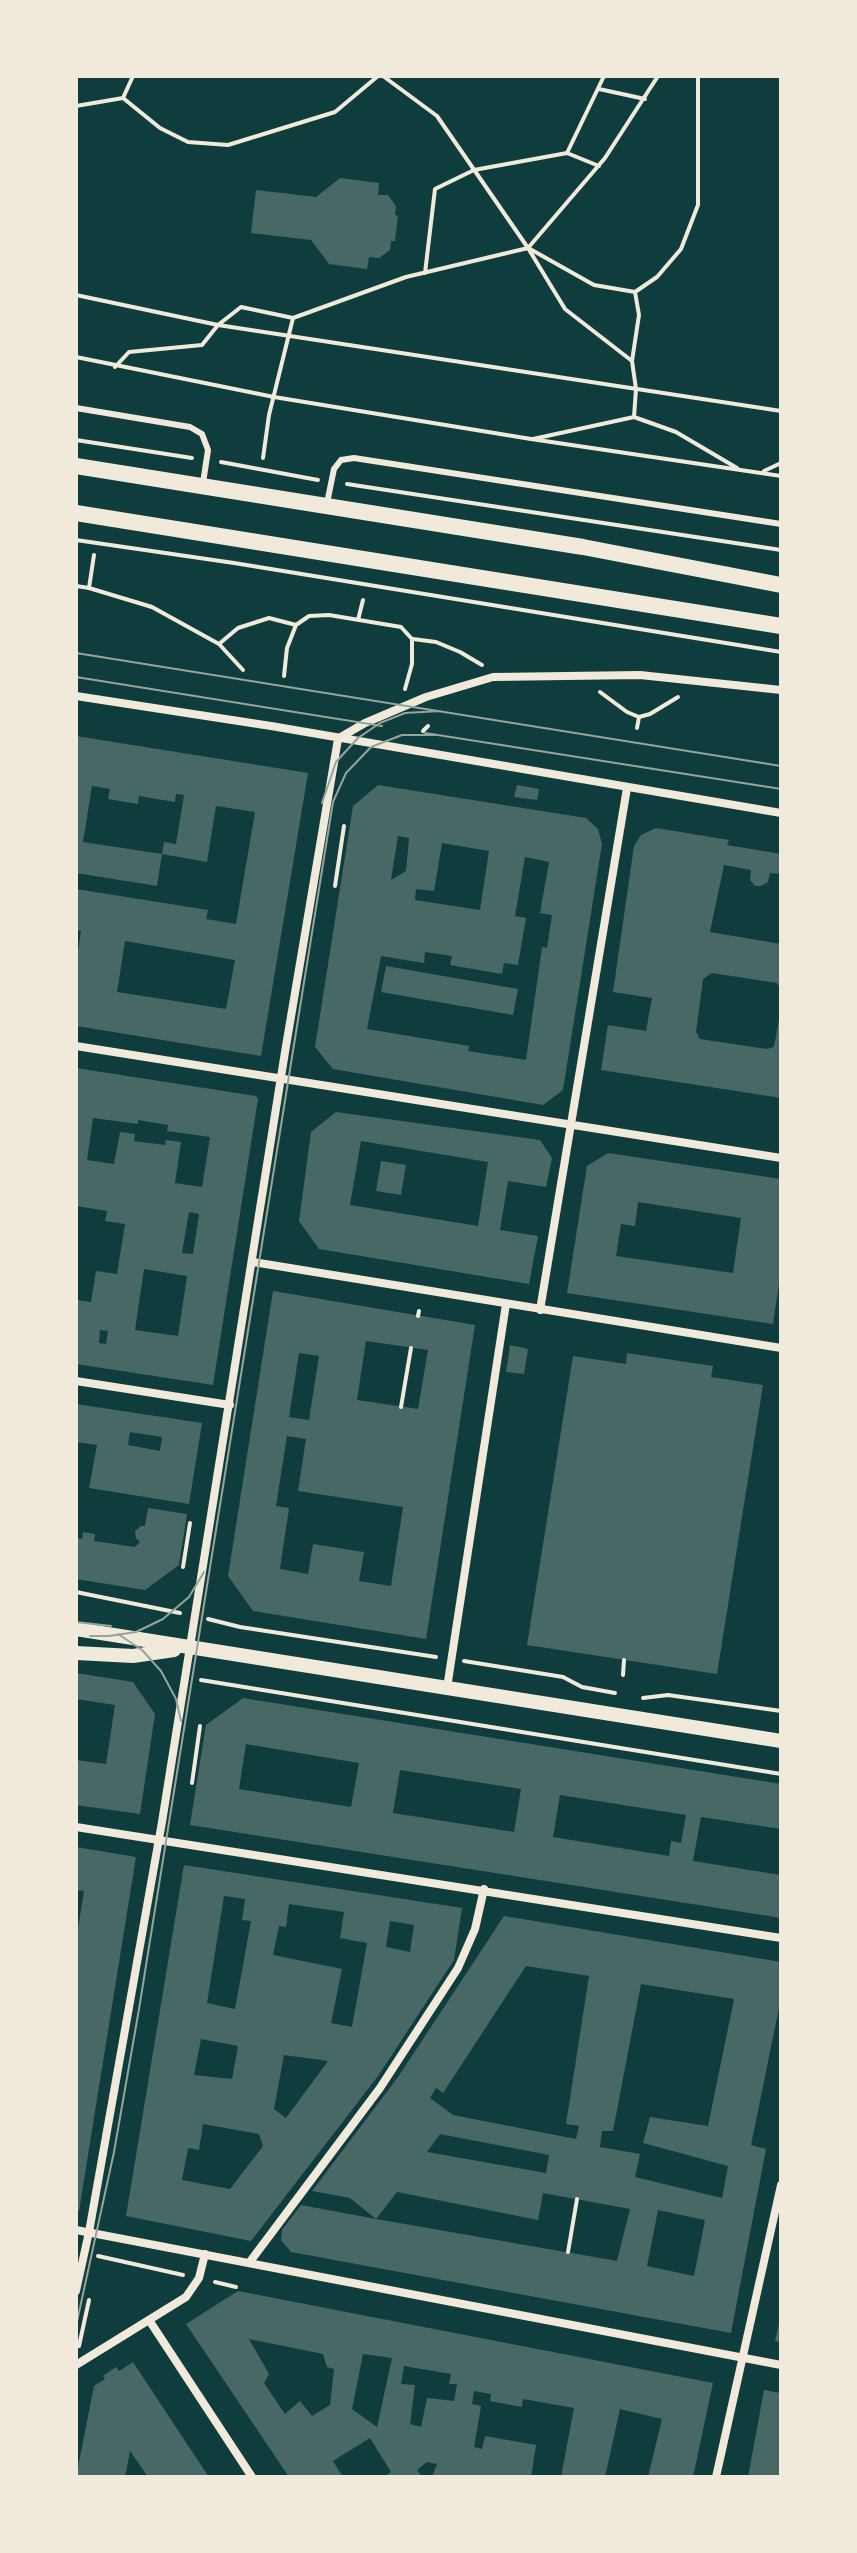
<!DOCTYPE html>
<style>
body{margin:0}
#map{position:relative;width:857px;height:2553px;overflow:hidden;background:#0f3d3e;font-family:"PT Serif",serif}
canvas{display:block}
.frame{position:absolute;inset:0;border:78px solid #f1e9da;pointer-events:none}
</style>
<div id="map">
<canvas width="857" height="2553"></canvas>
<div class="frame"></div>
</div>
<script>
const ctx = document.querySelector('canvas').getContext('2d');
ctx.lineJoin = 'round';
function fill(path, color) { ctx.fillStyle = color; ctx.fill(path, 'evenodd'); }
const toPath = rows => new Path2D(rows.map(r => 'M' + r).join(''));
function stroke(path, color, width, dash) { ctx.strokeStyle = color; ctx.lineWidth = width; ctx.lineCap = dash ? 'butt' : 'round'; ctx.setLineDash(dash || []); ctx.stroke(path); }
fill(toPath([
 [340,178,379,183,378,195,388,195,396,206,395,215,398,216,395,241,391,241,390,250,379,258,369,257,367,269,329,264,311,240,251,233,256,190,316,197],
 [76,736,308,773,261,1056,76,1026,76,964,81,931,76,930,76,889,208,910,206,919,236,924,255,812,216,806,207,862,162,854,164,842,176,844,184,795,176,794,175,802,139,796,138,804,108,799,110,789,92,786,83,842,162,854,157,886,76,873],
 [125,941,235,960,226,1009,117,992],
 [378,785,586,818,598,829,602,844,563,1090,543,1105,333,1069,315,1047,353,806],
 [398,836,409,838,406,871,391,880],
 [442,843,489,851,480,910,415,900,416,889,434,891],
 [525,857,549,862,540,913,552,915,547,948,542,947,526,1060,468,1051,469,1046,367,1029,381,956,424,963,425,952,452,956,450,965,502,974,504,963,518,965,526,918,515,916],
 [517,785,539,789,537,800,514,797],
 [656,828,729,840,727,845,781,854,781,874,770,873,768,882,761,886,755,886,750,880,751,870,724,865,710,932,781,944,781,990,777,983,712,973,703,979,696,1032,700,1039,767,1049,774,1047,781,1008,781,1098,601,1070,608,1025,646,1031,652,998,613,992,634,846,641,835],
 [386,966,518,989,513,1015,381,992],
 [76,1068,256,1096,258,1099,213,1385,76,1364,76,1300,91,1302,96,1271,117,1274,125,1224,105,1221,107,1211,76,1206],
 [93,1118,138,1124,138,1120,168,1125,167,1131,210,1137,202,1187,175,1183,181,1142,166,1140,165,1145,134,1141,135,1134,120,1132,114,1164,87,1160],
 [189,1212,199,1214,193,1254,182,1253],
 [144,1269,187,1276,178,1336,135,1330],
 [100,1330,108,1331,106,1344,99,1343],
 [336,1112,540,1140,552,1158,546,1187,508,1181,500,1230,538,1236,529,1284,319,1249,299,1221,311,1132],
 [361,1141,488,1162,478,1226,350,1205],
 [608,1153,781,1179,781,1270,773,1324,567,1293,587,1166],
 [638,1202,741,1218,733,1273,616,1256,621,1224,635,1226],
 [381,1161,406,1165,401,1195,376,1191],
 [273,1291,475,1325,426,1639,253,1611,228,1576],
 [366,1341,428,1350,418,1409,357,1400],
 [299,1353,319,1356,309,1420,289,1417],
 [287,1436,306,1439,298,1491,403,1507,391,1586,359,1581,364,1552,313,1544,308,1574,280,1569,289,1508,276,1506],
 [510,1345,528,1349,524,1374,506,1372],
 [627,1353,713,1366,711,1377,763,1385,717,1674,527,1645,573,1356,626,1364],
 [76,1404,202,1423,189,1504,89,1488,97,1445,76,1442],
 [130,1432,162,1437,160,1451,128,1445],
 [148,1508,187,1514,179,1565,145,1590,76,1579,76,1538,82,1539,83,1532,95,1534,94,1541,135,1547,140,1542,136,1538,135,1531,141,1526,145,1526],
 [76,1673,133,1682,155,1714,140,1814,76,1805,76,1760,106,1764,115,1705,76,1699],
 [243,1698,781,1784,781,1829,701,1817,693,1861,781,1875,781,1918,190,1825,206,1725],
 [246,1744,359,1763,351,1807,239,1789],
 [400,1770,521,1789,514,1832,393,1813],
 [560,1795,686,1815,681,1843,671,1841,669,1856,553,1837],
 [76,1847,136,1857,79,2211,76,2210,76,1941,84,1891,76,1890],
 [184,1865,462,1908,454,1960,378,2076,251,2241,126,2216],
 [224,1896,245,1899,242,1920,251,1921,235,2009,207,2003],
 [289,1904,344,1912,340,1938,367,1943,352,2027,331,2023,342,1969,273,1955,279,1926,286,1927],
 [390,1921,414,1925,410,1952,386,1947],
 [201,2039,238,2046,232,2079,194,2075],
 [284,2055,328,2061,286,2118,274,2109],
 [203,2124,259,2134,263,2146,230,2189,182,2180,188,2148,199,2150],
 [504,1916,781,1962,781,1998,751,2145,766,2149,731,2333,291,2252,281,2240,282,2230,301,2205,376,2219,350,2198,312,2191,398,2077],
 [526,1966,589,1976,566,2124,579,2126,576,2139,453,2115,430,2098,436,2088,443,2093],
 [641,1984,734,1999,708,2126,650,2117,643,2143,728,2166,722,2198,635,2177,640,2154,600,2147,602,2131,613,2131],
 [440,2134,549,2155,546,2173,427,2152],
 [397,2192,538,2220,543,2193,630,2209,617,2261,376,2219],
 [658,2210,705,2220,694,2276,647,2266],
 [238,2291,713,2383,693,2477,648,2477,662,2419,620,2409,605,2477,561,2477,574,2408,523,2399,522,2407,490,2401,491,2394,474,2391,472,2404,481,2406,474,2447,482,2449,485,2436,536,2445,531,2477,432,2477,437,2464,427,2462,417,2470,422,2477,383,2477,391,2472,370,2438,333,2461,343,2477,289,2477,186,2324],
 [249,2339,323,2354,327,2367,334,2369,330,2405,312,2416,300,2401,285,2414,264,2383,269,2374],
 [363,2354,392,2358,377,2427,352,2409],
 [404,2366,451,2374,449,2384,457,2384,454,2401,427,2398,421,2427,410,2424,415,2385,401,2384],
 [780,2319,781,2319,781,2342,775,2341],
 [133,2362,185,2441,209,2477,148,2477,130,2451,125,2477,76,2477,94,2386,105,2379,103,2376,116,2367,119,2371],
 [764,2390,781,2393,781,2477,748,2477]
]), '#486865');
stroke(toPath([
 [383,76,437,116,528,248,565,309,632,361,636,389,634,417],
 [599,89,645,99],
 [123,98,133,76],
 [76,106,123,98,160,128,188,142,228,145,335,112,378,76],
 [567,153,604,76],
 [530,249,594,285,635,292,657,277,681,249,698,205,698,76],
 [425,273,435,189,474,170,567,153,599,166],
 [76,295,218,325,781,411],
 [76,357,274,397,531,439,781,476],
 [632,361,639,315,635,292],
 [115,367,129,352,202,345,218,325,241,307,293,318,406,277,528,248,605,158,658,76],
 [533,439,634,417,676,432,737,468],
 [76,440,192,458],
 [263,458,269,415,293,318],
 [221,462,318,480],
 [764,471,781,463],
 [347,484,781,550],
 [76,540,234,563,781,652],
 [76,586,89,588,94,555],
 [89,588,152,607,219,644,243,670],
 [358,620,363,600],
 [413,639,436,642,460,652,482,665],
 [219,644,238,628,269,618,296,625],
 [284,676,287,648,296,625,309,616,329,615,401,627,412,639,412,664,405,689],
 [600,692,627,712,639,717,650,714,678,697],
 [637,728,639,717],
 [423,731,428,726],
 [335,886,344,826],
 [418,1316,419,1311],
 [401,1407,411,1348],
 [183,1567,190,1523],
 [76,1592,180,1613],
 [208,1619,240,1627,436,1657],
 [464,1661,563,1677,582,1687,615,1693],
 [623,1675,624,1660],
 [201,1680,781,1774],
 [643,1698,668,1695,781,1711],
 [192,1783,200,1726],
 [568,2252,577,2199],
 [98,2256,183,2275],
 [215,2282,236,2287],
 [79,2346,89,2300]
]), '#f1e9da', 4);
stroke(toPath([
 [76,408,190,427,202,434,208,450,203,483],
 [327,503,334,469,341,460,354,458,781,524]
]), '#f1e9da', 6);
stroke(toPath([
 [76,696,271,726,781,813],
 [339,738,365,723,426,697,493,677,640,675,781,690],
 [76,1046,781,1158],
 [253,1262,781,1348],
 [540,1310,627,788],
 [76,1381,230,1405],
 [447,1688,506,1304],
 [76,1827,781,1938],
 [76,2230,781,2365],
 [249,2263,380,2088,458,1968,475,1929,484,1889],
 [76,2291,89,2232,162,1822,285,1052,338,739],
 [149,2320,252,2477],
 [76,2365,186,2297,199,2278,205,2254],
 [716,2477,781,2185]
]), '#f1e9da', 8);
stroke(toPath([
 [76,1629,781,1741],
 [76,1653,133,1656,174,1650]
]), '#f1e9da', 14);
stroke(toPath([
 [76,466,583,547,781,585],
 [76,513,781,626]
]), '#f1e9da', 16);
stroke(toPath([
 [76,653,781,766],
 [76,677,382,726],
 [425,733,781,789],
 [322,803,336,762,358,738,380,723,405,713,440,711],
 [76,1622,111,1626],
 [118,1634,142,1650,161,1671,176,1699,181,1721],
 [90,1636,109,1636,136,1632,163,1619,189,1597,204,1572],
 [76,2326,114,2152,139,2009,333,802,346,773,371,747,402,735,436,735]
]), '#97a49c', 2);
</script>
